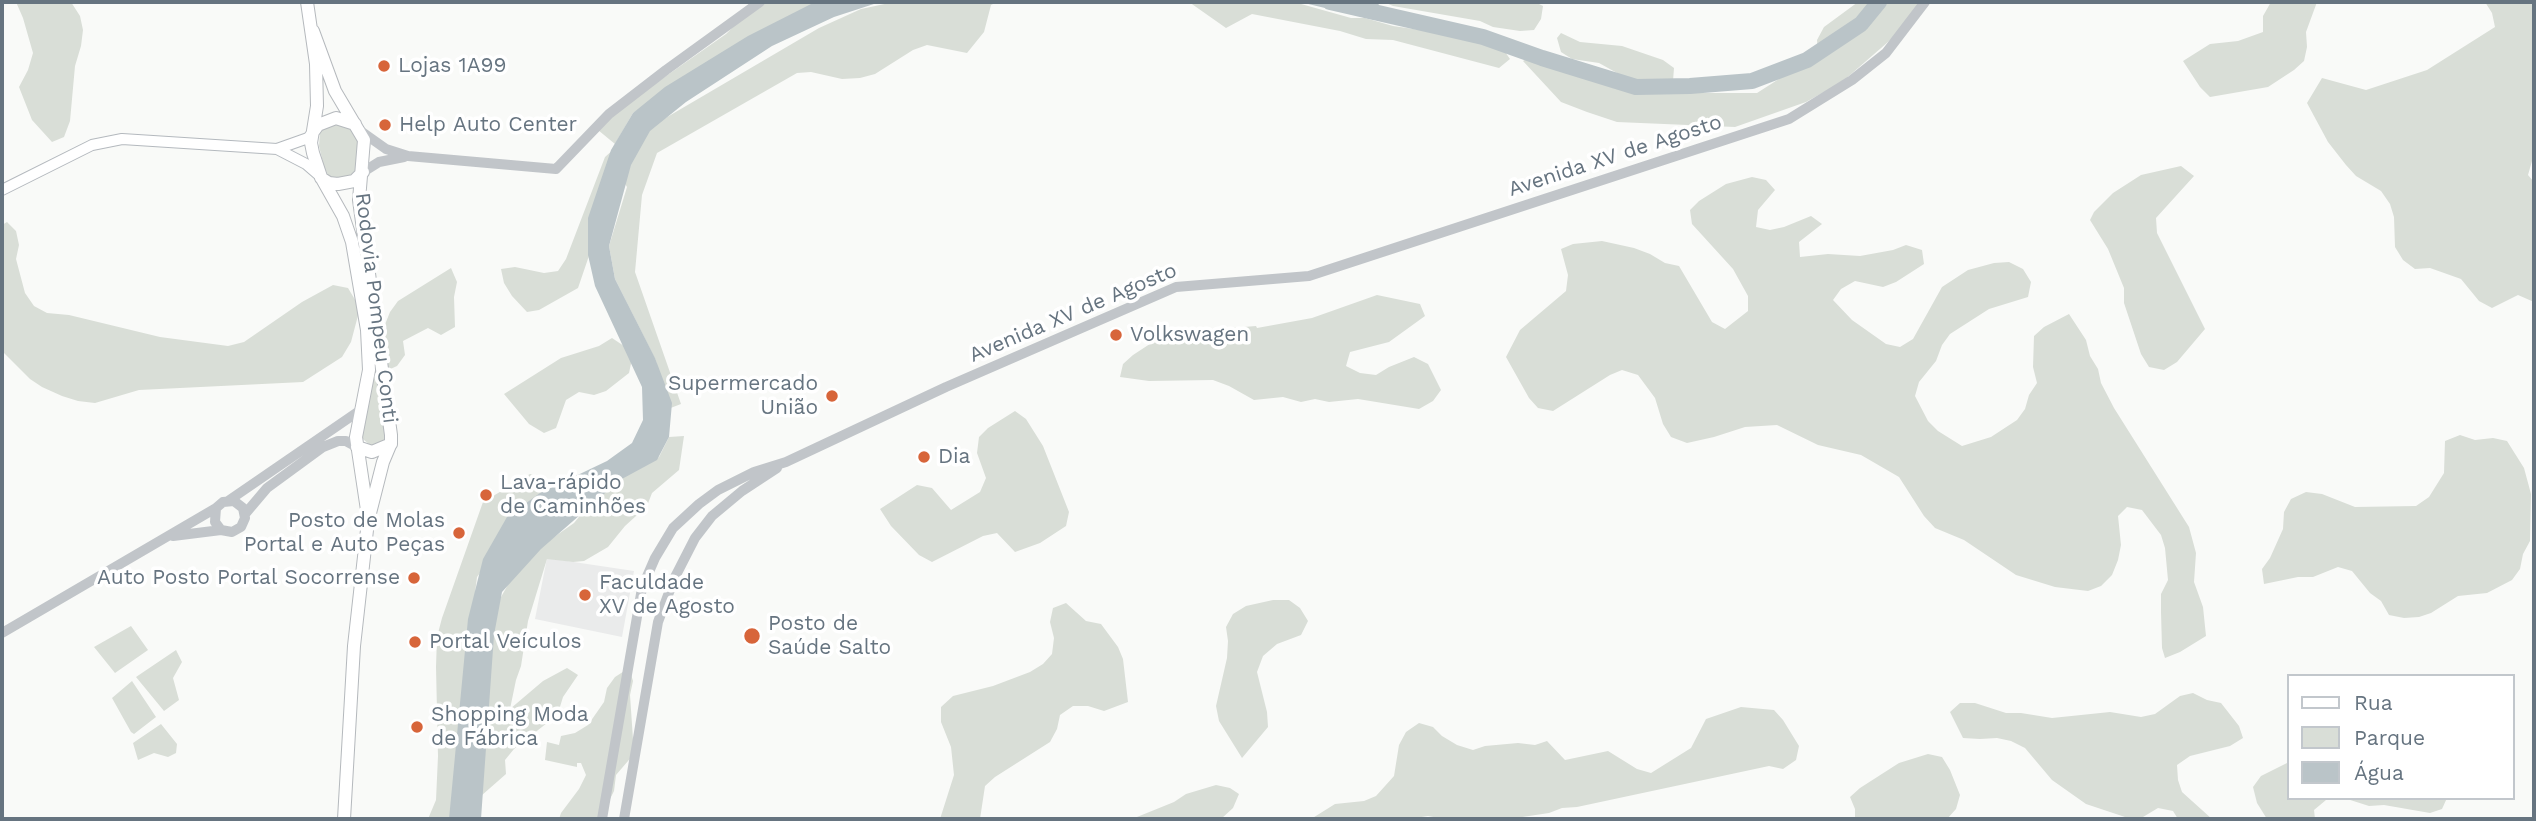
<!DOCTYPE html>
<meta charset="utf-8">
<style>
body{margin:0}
#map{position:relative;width:2536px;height:821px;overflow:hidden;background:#f9faf8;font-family:"Work Sans",sans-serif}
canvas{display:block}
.frame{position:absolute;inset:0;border:4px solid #667480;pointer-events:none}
.legend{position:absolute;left:2287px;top:674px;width:228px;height:126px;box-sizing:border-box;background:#fff;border:2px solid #c2c7cc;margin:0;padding:9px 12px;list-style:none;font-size:21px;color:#667480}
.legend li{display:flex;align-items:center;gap:14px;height:35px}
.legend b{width:35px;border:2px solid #c2c7cc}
</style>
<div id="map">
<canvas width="2536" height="821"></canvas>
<div class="frame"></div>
<ul class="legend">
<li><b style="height:9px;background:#fff"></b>Rua</li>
<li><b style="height:19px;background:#d9ded7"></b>Parque</li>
<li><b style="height:19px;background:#bac4c8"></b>Água</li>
</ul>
</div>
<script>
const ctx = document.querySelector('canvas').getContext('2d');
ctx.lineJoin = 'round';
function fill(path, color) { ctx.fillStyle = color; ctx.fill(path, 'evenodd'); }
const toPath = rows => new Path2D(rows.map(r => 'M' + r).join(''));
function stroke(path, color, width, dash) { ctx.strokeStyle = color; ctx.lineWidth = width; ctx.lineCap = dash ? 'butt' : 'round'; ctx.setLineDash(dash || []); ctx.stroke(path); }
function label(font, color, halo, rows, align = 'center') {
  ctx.font = font + ' "Work Sans",sans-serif'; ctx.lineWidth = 7; ctx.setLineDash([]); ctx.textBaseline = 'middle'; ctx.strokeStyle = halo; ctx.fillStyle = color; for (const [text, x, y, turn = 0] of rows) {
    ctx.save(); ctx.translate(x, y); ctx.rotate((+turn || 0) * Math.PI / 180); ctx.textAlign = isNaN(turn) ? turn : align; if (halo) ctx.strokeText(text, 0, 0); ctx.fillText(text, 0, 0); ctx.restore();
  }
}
fill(toPath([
 [547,558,634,571,622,637,535,619]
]), '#eaebeb');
fill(toPath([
 [16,2,71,2,80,16,83,30,81,46,75,66,70,121,64,137,52,142,32,120,19,87,28,70,33,53,23,18],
 [766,2,828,2,633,113,615,144,598,130,609,116,726,34,735,25,739,12,750,3],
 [894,2,997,2,991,5,984,32,967,53,927,45,913,50,875,74,860,78,842,79,811,72,797,73,657,153,642,195,635,272,681,404,668,409,656,361,615,279,609,246,627,187,622,179,645,130,819,28,861,9],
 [1189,2,1294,2,1351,18,1365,18,1393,26,1462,36,1476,35,1501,46,1510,59,1499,68,1393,40,1366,39,1340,31,1252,14,1226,28],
 [1384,2,1535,2,1543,6,1541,19,1534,30,1520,31,1493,27,1480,21,1393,6],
 [1858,2,1920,2,1896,35,1842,82,1806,102,1735,127,1617,122,1587,112,1561,102,1523,61,1535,53,1640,93,1757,93,1818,54,1817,40,1824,27],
 [2271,2,2317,2,2306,32,2307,47,2304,61,2294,70,2268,87,2210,97,2200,87,2183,61,2210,44,2238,41,2263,32,2263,16],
 [2485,2,2534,2,2534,154,2528,175,2534,182,2534,302,2518,295,2492,308,2479,301,2461,279,2430,268,2415,269,2403,260,2395,247,2394,217,2390,204,2381,191,2356,176,2346,165,2328,142,2307,103,2322,78,2366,90,2427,70,2495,27,2492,13],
 [1561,33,1580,42,1622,46,1663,60,1674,68,1673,81,1661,89,1648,87,1635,83,1599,63,1572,59,1561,52,1557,38],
 [336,124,351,127,359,140,361,155,355,173,339,179,329,177,324,167,319,146,320,131],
 [615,148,606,206,578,288,539,310,527,312,512,296,504,283,501,269,515,267,544,273,558,271,566,259,605,157],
 [2181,166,2194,176,2156,218,2157,233,2205,329,2177,362,2164,370,2149,367,2141,354,2124,303,2124,288,2108,249,2090,220,2094,212,2113,193,2141,175],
 [1752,177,1766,180,1775,190,1758,210,1756,227,1770,230,1784,227,1811,216,1822,224,1799,242,1800,257,1828,254,1860,256,1893,250,1906,245,1922,250,1924,264,1896,282,1883,287,1855,281,1841,289,1833,300,1852,320,1886,344,1900,347,1913,339,1942,287,1968,270,1994,263,2009,262,2023,269,2031,282,2028,297,1989,309,1950,334,1942,345,1936,361,1919,382,1915,396,1928,421,1938,431,1962,446,1991,437,2017,420,2025,409,2029,395,2037,383,2033,367,2034,336,2044,327,2069,314,2086,340,2090,356,2098,369,2101,383,2114,408,2189,527,2196,553,2194,582,2203,607,2206,636,2180,652,2165,658,2162,648,2161,612,2161,594,2168,580,2165,548,2161,535,2142,510,2127,507,2118,516,2121,545,2118,560,2112,575,2101,586,2088,591,2055,587,2016,575,1964,540,1935,528,1924,516,1899,477,1861,455,1818,445,1777,425,1745,427,1714,437,1687,443,1671,437,1663,424,1655,398,1638,375,1622,370,1610,375,1553,411,1538,408,1529,398,1506,357,1520,330,1566,291,1568,275,1561,249,1573,244,1602,241,1634,248,1650,254,1665,263,1679,266,1712,322,1725,329,1748,311,1748,296,1733,269,1692,224,1690,210,1699,201,1726,184],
 [7,222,16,231,19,245,16,259,25,293,34,306,47,313,69,315,160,337,228,346,244,342,302,302,333,285,348,288,360,308,351,342,342,357,303,382,139,390,95,403,78,401,62,396,42,387,30,379,2,351,2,225],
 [451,268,457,282,454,297,455,327,441,335,428,328,403,341,405,355,397,366,386,371,378,342,390,312,398,301],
 [1377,295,1420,304,1425,316,1389,342,1350,352,1346,366,1360,373,1376,375,1389,367,1414,357,1428,364,1441,390,1433,401,1419,409,1358,399,1329,402,1315,399,1301,402,1283,397,1254,400,1229,386,1213,380,1149,381,1120,377,1123,364,1133,355,1159,338,1171,333,1256,326,1257,328,1312,318],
 [612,338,624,346,632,359,629,373,606,391,594,395,579,392,566,400,556,428,544,433,529,424,504,394,561,358,599,346],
 [375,369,386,438,382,443,371,446,363,439,363,433],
 [1015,411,1026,419,1043,446,1069,512,1066,526,1040,543,1015,552,997,533,983,536,932,562,919,555,891,526,880,509,917,485,932,488,951,510,980,492,986,478,977,453,979,437,988,428],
 [2460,435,2475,440,2493,438,2507,441,2524,468,2531,494,2530,541,2523,554,2520,569,2512,580,2487,593,2458,596,2431,613,2419,617,2404,618,2389,615,2381,601,2370,593,2352,571,2338,567,2313,577,2298,577,2264,584,2262,569,2270,558,2283,529,2284,512,2291,499,2306,492,2322,494,2355,507,2416,506,2429,497,2444,473,2445,441],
 [684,436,679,470,652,493,647,506,625,526,608,547,584,561,573,562,547,559,528,621,521,666,516,680,510,709,543,681,567,668,578,675,563,697,559,710,547,723,514,749,505,760,506,774,473,803,472,819,428,819,436,800,438,756,436,667,437,637,442,618,483,502,530,474,543,478,546,492,508,535,477,577,473,609,496,606,510,581,540,547,574,523,601,490,659,457,669,437],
 [1273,600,1289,600,1300,608,1308,621,1301,635,1277,644,1263,656,1257,672,1267,712,1268,727,1242,758,1219,721,1216,706,1227,658,1228,641,1226,627,1233,614,1246,606],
 [1066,603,1086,621,1101,624,1118,647,1123,659,1128,702,1104,711,1088,706,1073,706,1060,715,1057,729,1050,742,995,777,985,786,980,819,940,819,954,775,951,747,941,722,941,707,953,696,993,686,1030,672,1043,664,1052,654,1054,638,1050,622,1053,608],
 [131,626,148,650,115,673,94,647],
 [176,650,182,662,173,678,179,700,164,711,136,677],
 [629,668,633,681,630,695,634,754,616,775,614,791,607,805,604,819,559,819,561,813,579,789,586,775,581,763,577,763,577,767,545,760,547,742,559,745,561,736,575,733,588,725,604,702,607,688,615,677],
 [132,681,156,717,134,734,131,732,112,698],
 [2193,693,2207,700,2221,703,2239,726,2243,738,2230,746,2190,756,2177,765,2178,780,2182,792,2212,819,2178,819,2173,811,2158,808,2143,817,2128,818,2086,804,2052,780,2025,748,2011,741,1997,738,1980,739,1963,738,1950,712,1960,703,1975,703,2006,713,2021,713,2052,718,2110,712,2141,717,2155,714,2180,696],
 [1741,707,1774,710,1783,720,1799,746,1796,760,1783,769,1769,766,1577,807,1562,808,1549,813,1509,819,1444,819,1428,816,1409,819,1311,819,1335,804,1364,801,1376,796,1394,776,1399,745,1406,732,1419,723,1433,727,1442,736,1457,745,1473,750,1485,746,1518,743,1535,745,1547,741,1565,760,1608,751,1637,769,1651,773,1691,748,1706,719],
 [161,724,177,744,176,753,168,757,154,753,138,760,133,743],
 [1928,754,1942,757,1950,770,1960,795,1956,809,1947,819,1855,819,1855,809,1850,797,1860,788,1899,763],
 [2287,763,2289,764,2289,798,2333,798,2326,800,2314,810,2315,819,2267,819,2257,803,2253,787,2261,776],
 [1216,785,1230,788,1239,794,1233,808,1221,819,1132,819,1174,802,1186,794],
 [2344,798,2447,798,2442,809,2430,813,2384,805,2369,806]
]), '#d9ded7');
fill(toPath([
 [815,2,880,2,834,17,772,46,686,102,650,131,631,165,609,246,615,279,655,358,672,403,669,437,657,460,620,480,541,549,502,592,494,635,481,819,449,819,468,619,483,559,507,517,540,493,607,461,632,443,643,420,642,387,595,286,588,255,588,218,611,150,633,113,665,87,748,36],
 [1300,2,1372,2,1379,3,1375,20]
]), '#bac4c8');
stroke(toPath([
 [1330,2,1483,37,1542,58,1636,87,1690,86,1752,81,1807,60,1861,24,1879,2]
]), '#bac4c8', 16);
const secondary = toPath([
 [277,149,308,138,313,132],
 [2,190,92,145,122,139,277,149,306,164,321,177]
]);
const primary = toPath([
 [307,2,316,64,317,106,311,143,313,153,321,177,343,216,352,242,367,330,369,370,356,437,367,510],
 [313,31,335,91,364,140,359,200,391,435,391,443,383,462,368,521,354,646,344,819],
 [313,132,318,125,336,118,355,124],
 [321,178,329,183,338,184,354,181,363,172],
 [357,447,372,452,391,444]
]);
stroke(secondary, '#b4b9be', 12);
stroke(primary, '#b5b9bd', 14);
stroke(toPath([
 [362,132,386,149,408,156,556,169,609,114,666,70,760,2],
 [363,172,379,162,404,157],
 [228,501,362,409],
 [245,514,267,488,323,447,338,441,346,441,357,447],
 [173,536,221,530],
 [2,633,216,508,223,502,234,501,243,508,245,518,241,527,232,532,221,530,215,522,216,508],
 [602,819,642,588,655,558,673,528,699,504,718,490,754,472,786,462,946,387,1176,287,1309,276,1789,119,1852,80,1886,53,1925,2],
 [624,819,658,622,674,579,695,538,712,516,742,491,777,468]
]), '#c1c5c9', 10);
stroke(secondary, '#fff', 10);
stroke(primary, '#fff', 12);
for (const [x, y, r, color] of [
 [384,66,7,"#d7653a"],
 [385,125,7,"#d7653a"],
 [1116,335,7,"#d7653a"],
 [832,396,7,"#d7653a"],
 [924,457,7,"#d7653a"],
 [486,495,7,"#d7653a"],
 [459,533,7,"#d7653a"],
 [414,578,7,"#d7653a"],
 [585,595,7,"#d7653a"],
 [752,636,9,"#d7653a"],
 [415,642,7,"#d7653a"],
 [417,727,7,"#d7653a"]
]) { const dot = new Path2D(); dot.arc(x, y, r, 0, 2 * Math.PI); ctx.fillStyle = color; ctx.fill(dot); stroke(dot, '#fff', 2.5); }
label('21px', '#667480', '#fff', [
 ["Lojas 1A99",398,66],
 ["Help Auto Center",399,125],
 ["Volkswagen",1130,335],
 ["Supermercado",818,384,"right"],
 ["União",818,408,"right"],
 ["Dia",938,457],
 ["Lava-rápido",500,483],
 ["de Caminhões",500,507],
 ["Posto de Molas",445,521,"right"],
 ["Portal e Auto Peças",445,545,"right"],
 ["Auto Posto Portal Socorrense",400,578,"right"],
 ["Faculdade",599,583],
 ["XV de Agosto",599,607],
 ["Posto de",768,624],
 ["Saúde Salto",768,648],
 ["Portal Veículos",429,642],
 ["Shopping Moda",431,715],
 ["de Fábrica",431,739]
], 'left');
label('21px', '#667480', '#fff', [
 ["Avenida XV de Agosto",1615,156,-18],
 ["Rodovia Pompeu Conti",376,308,83],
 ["Avenida XV de Agosto",1073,313,-23]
]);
</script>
